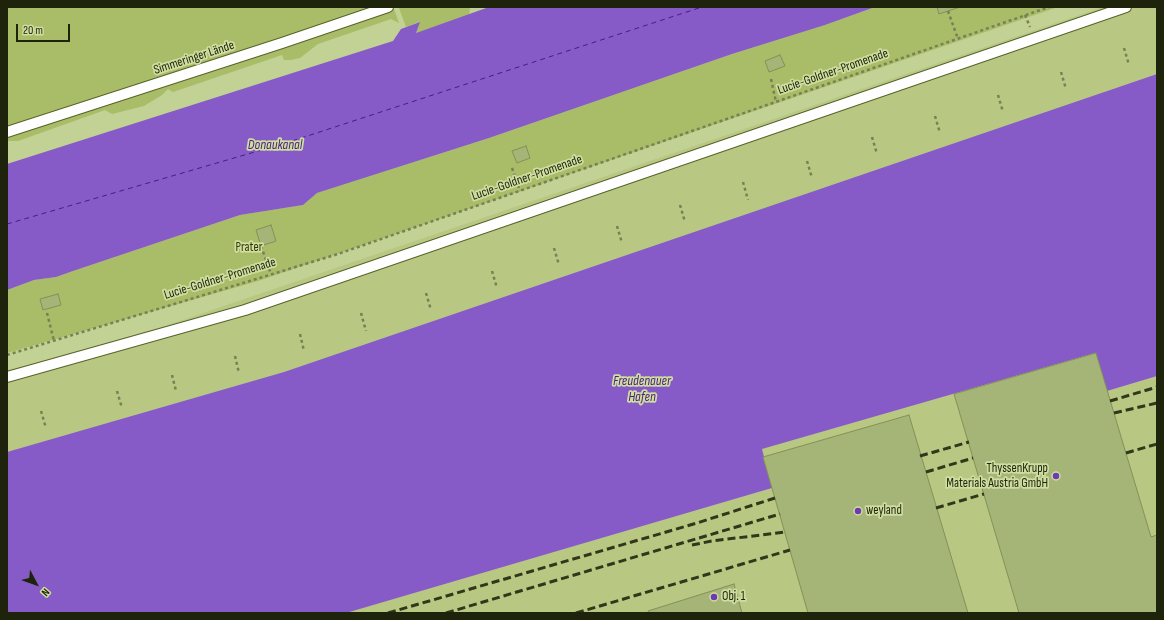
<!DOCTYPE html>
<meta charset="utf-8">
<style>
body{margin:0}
#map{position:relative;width:1164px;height:620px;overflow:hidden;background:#c2d194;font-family:"Sofia Sans Condensed",sans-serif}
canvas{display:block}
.frame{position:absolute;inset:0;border:8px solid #1e230b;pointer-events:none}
.north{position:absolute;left:16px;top:564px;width:40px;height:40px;-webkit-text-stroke:3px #cfdea0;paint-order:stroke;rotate:131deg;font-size:11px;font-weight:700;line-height:16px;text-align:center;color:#1e230b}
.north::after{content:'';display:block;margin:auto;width:14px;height:18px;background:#1e230b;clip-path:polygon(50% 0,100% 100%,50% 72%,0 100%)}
.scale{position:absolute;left:16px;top:24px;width:54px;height:18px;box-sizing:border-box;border:2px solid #1e230b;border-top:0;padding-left:5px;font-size:12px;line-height:14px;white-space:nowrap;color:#1e230b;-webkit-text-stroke:3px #cfdea0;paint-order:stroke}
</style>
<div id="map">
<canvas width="1164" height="620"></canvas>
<div class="frame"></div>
<div class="north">N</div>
<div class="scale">20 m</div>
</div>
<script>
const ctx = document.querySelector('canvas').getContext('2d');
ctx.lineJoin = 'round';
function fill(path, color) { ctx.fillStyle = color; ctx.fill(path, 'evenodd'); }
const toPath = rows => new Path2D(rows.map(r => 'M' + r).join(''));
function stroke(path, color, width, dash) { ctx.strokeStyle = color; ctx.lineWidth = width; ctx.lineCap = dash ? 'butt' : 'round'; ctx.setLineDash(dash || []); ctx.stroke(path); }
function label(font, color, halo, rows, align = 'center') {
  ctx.font = font + ' "Sofia Sans Condensed",sans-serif'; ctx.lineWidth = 3.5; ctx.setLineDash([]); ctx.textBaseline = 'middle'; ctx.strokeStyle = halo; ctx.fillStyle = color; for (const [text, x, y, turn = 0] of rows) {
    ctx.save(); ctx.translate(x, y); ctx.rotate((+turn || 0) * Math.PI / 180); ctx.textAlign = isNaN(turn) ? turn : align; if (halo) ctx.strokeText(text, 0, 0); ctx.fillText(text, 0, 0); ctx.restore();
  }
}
fill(toPath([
 [1103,7,1157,7,1157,74,284,372,7,452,7,370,52,359,168,325],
 [1096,353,1107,391,1157,376,1157,613,346,613,772,488,761,449]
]), '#b8c883');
fill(toPath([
 [7,7,372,7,266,43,35,117,7,127],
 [400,7,470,7,469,15,416,33,419,22,406,27,399,8],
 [875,7,1058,7,258,281,7,353,7,290,34,280,56,277,73,271,240,215,303,205,317,193,489,138,732,54,825,25],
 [394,9,399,23,391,19,318,44,300,58,291,60,284,60,282,55,173,92,168,89,162,95,144,106,112,114,105,110,18,141,7,141,7,135,237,63]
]), '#a9bc67');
fill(toPath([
 [489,7,875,7,825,25,732,54,489,138,317,193,303,205,240,215,73,271,56,277,34,280,7,290,7,164,393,41,401,29,420,22,416,33],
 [1157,74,1157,376,1107,391,1095,353,762,449,772,488,346,613,7,613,7,452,284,372]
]), '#865bc8');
stroke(toPath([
 [7,224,289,142,702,7]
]), '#4b1c80', 1, [5, 4]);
const building = toPath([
 [937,7,960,7,939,14,937,7],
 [780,55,785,66,769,72,765,61,780,55],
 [526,146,530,158,517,163,512,151,526,146],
 [271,225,276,241,261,246,256,230,271,225],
 [58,294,61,305,43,310,40,299,58,294],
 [1096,353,1151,537,1157,535,1157,613,1019,613,954,394,1096,353],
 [909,415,968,613,808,613,763,457,909,415],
 [734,584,742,613,649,613,648,611,734,584]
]);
fill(building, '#a5b477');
stroke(building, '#849157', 1);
const lane = toPath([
 [7,132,282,43,388,7],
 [7,377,245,310,1126,7]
]);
stroke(lane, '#576228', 12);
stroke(toPath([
 [948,11,958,39],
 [1025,15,1030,27],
 [1124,48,1129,65],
 [1061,72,1066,89],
 [771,79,776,102],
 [998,95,1003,112],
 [935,116,940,133],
 [872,137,877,154],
 [807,161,812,178],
 [512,168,520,191],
 [743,182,748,200],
 [680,205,685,222],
 [617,226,622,243],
 [261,246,271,274],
 [554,248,559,265],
 [492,271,497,288],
 [426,293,431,310],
 [47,313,54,341],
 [361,313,366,331],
 [300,334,304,351],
 [7,355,338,254,1049,7],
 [235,356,239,373],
 [172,375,176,391],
 [117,391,122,408],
 [41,411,46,428]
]), '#778155', 2.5, [3, 3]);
stroke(lane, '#fff', 10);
stroke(toPath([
 [1110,401,1157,387],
 [1114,413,1157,403],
 [1126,453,1157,444],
 [920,456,969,442],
 [926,472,973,458],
 [936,508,984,494],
 [692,545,712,541,785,532],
 [388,613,697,523,775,498],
 [446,613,780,514],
 [576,613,790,550]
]), '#31371b', 3, [8, 4]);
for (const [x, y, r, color] of [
 [1056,476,4,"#6d3ab1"],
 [858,511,4,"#6d3ab1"],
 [714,597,4,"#6d3ab1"]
]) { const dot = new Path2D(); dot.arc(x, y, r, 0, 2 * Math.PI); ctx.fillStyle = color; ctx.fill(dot); stroke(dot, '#cfdea0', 1.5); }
label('13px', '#1e230b', '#cfdea0', [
 ["Simmeringer Lände",194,58,-18],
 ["Lucie-Goldner-Promenade",833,72,-19],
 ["Lucie-Goldner-Promenade",527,178,-19],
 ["Lucie-Goldner-Promenade",220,279,-17]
]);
label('13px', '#2e3700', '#cfdea0', [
 ["Prater",249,248]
]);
label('13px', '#1e230b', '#cfdea0', [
 ["ThyssenKrupp",1048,469,"right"],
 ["Materials Austria GmbH",1048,484,"right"],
 ["weyland",866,511],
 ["Obj. 1",722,597]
], 'left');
label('italic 14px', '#4b1c80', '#cfdea0', [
 ["Donaukanal",275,145],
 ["Freudenauer",642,381],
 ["Hafen",642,397]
]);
</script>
